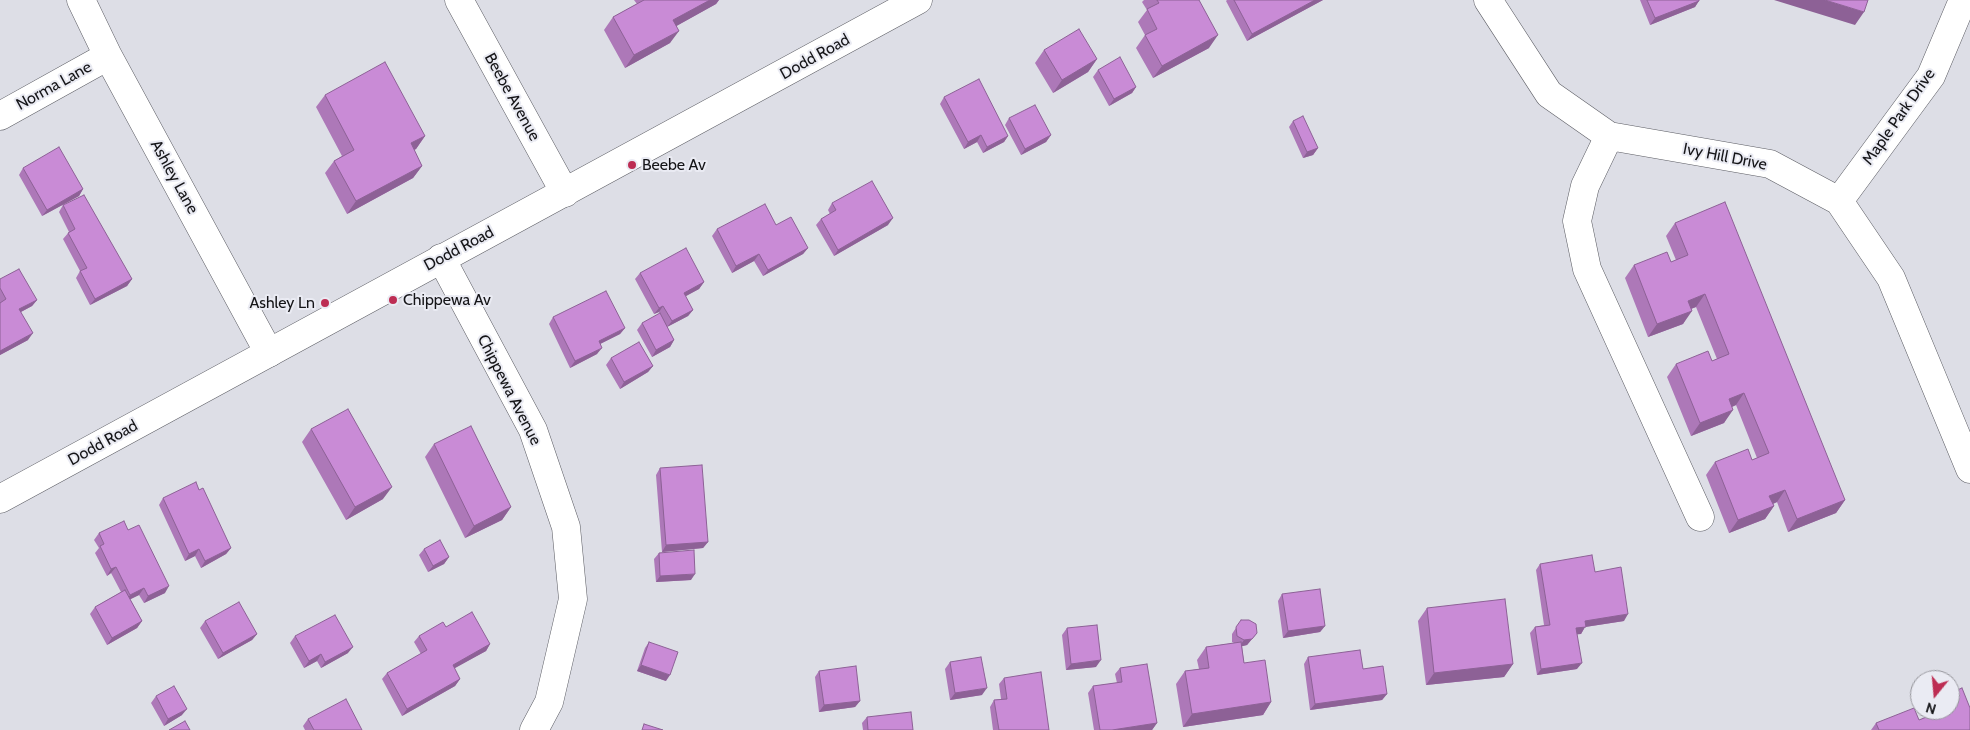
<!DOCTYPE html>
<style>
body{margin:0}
#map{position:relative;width:1970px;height:730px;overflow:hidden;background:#dddee6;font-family:Cabin,sans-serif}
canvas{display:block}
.north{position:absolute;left:1910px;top:670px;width:50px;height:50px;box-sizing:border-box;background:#eaebf3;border:1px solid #95959b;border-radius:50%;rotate:197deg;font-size:14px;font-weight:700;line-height:20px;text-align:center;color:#151518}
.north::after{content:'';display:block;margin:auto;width:18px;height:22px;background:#bd2d53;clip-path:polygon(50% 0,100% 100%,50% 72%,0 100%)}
</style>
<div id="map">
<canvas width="1970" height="730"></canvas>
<div class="north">N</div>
</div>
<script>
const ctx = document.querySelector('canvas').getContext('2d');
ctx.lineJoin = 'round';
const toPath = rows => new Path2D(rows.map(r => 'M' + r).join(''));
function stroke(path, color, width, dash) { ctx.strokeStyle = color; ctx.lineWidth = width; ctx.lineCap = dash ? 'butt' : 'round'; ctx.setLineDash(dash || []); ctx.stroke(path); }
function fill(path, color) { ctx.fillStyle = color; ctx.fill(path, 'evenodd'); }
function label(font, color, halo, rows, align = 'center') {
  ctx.font = font + ' Cabin,sans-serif'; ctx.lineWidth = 4; ctx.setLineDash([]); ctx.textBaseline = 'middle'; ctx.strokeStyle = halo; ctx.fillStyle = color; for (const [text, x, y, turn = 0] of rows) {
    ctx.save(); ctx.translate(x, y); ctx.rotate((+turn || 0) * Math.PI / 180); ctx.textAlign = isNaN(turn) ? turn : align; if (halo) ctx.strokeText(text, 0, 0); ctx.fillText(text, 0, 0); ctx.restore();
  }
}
const minor = toPath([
 [81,0,108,56,269,353],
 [459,0,565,193],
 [1488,0,1549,94,1609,136,1770,164,1839,201,1891,278,1970,469],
 [0,116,108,56],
 [1609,136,1585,186,1577,221,1587,269,1700,517],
 [1839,201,1931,76,1963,0],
 [441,258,533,430,566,527,573,599,549,702,534,730]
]);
const major = toPath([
 [0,499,918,0]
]);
stroke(minor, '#5c5d64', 29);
stroke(major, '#5c5d64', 29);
stroke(minor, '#fff', 28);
stroke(major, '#fff', 28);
fill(toPath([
 [634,0,719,0,716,4,676,26,670,43,625,68,604,30,613,17,637,4],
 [1144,0,1199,0,1209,48,1153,78,1136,48,1145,35,1138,22,1147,10,1142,2],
 [1227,0,1323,0,1247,41,1226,1],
 [1640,0,1699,0,1695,7,1650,25],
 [1044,50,1097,59,1088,72,1053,93,1035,63],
 [1098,70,1136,87,1132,93,1109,106,1093,77],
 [325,95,425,136,416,149,414,150,422,166,413,178,347,214,325,173,334,161,342,156,316,107],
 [944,97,1008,136,1004,142,983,153,977,142,964,149,940,104],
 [1009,118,1051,135,1046,142,1021,155,1005,125],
 [1293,121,1318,148,1313,155,1303,158,1289,127],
 [23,168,83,189,79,196,42,216,19,175],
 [832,203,888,225,834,256,816,225,821,219,830,214,828,210],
 [63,205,132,279,127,286,90,305,76,278,80,271,63,239,69,232,59,212],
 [1675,223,1845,500,1836,513,1788,532,1777,502,1773,504,1774,506,1765,519,1729,533,1706,475,1715,462,1752,460,1757,458,1736,405,1732,407,1724,423,1691,436,1667,377,1676,364,1712,361,1717,359,1696,307,1691,309,1683,324,1648,337,1625,278,1634,265,1671,262,1676,260,1666,236],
 [776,225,808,248,803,254,763,276,754,261,732,273,712,236,717,229],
 [640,273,704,282,699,289,685,296,693,310,688,316,667,327,674,340,670,347,652,357,637,330,642,323,660,314,659,312,654,314,635,279],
 [0,279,37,300,32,306,21,312,28,340,0,355],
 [553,317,625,328,620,334,600,344,597,354,570,368,549,324],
 [611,358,653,366,648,372,620,389,606,365],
 [311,429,383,499,346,520,302,442],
 [434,444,511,507,502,520,465,538,425,457],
 [660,468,708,542,703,548,662,552,656,475],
 [163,498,231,548,226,554,201,568,195,556,185,561,159,505],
 [128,530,165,593,144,603,139,595,130,599,142,621,137,628,107,645,90,614,95,607,121,592,111,573,107,576,95,553,99,548,94,540,99,533],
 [424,549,449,557,444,564,428,572,419,555],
 [659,553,691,580,656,582,654,559],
 [1540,564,1595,572,1624,621,1585,627,1581,634,1577,634,1577,669,1537,675,1530,633,1535,627,1544,625,1536,570],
 [1282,594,1325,626,1320,632,1283,638,1278,601],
 [1427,608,1513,664,1504,677,1426,685,1418,621],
 [1241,620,1252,639,1247,645,1242,646,1244,663,1271,702,1263,715,1183,727,1176,684,1185,671,1199,669,1197,660,1206,647,1234,643,1232,642,1232,634],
 [205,621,257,634,252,640,218,659,200,628],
 [446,627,490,644,486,651,454,668,460,679,455,686,402,716,382,679,387,673,421,654,414,642,419,636],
 [1067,628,1096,667,1066,670,1062,635],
 [295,636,348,653,321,668,317,661,304,668,290,643],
 [649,642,666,681,637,671,645,648],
 [1308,657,1387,694,1382,700,1310,710,1304,664],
 [950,662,982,695,950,700,945,669],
 [1120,668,1157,723,1152,730,1094,730,1088,693,1093,686,1117,683,1115,674],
 [819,671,860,701,855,707,819,712,815,677],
 [1004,678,1049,730,993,730,990,707,994,700,1001,699,999,684],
 [156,696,182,715,164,726,151,703],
 [1934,710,1950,710,1970,730,1871,730,1876,723,1919,720,1936,713],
 [867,717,913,730,863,730,862,723],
 [308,719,362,730,305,730,303,726]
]), '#ad78b8');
fill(toPath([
 [710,0,719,0,716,4,664,33,673,20],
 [1315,0,1323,0,1247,41,1252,34],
 [1774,0,1825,0,1864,12,1855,25],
 [1699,1,1695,7,1650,25,1655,18],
 [679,31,670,43,625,68,634,55],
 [1218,35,1209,48,1153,78,1162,66],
 [1097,59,1088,72,1053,93,1062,80],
 [1136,87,1132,93,1109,106,1114,99],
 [981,135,977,142,964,149,968,142],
 [1051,135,1046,142,1021,155,1025,149],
 [425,136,416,149,402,156,411,143],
 [1008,136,1004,142,983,153,987,147],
 [1318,148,1313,155,1303,158,1307,152],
 [422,166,413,178,347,214,356,201],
 [83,189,79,196,42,216,47,210],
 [893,218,888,225,834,256,838,250],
 [808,248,803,254,763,276,768,270],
 [759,254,754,261,732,273,736,266],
 [132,279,127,286,90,305,95,299],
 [704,282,699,289,679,300,684,293],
 [1705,294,1696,307,1679,313,1688,301],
 [37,300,32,306,15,315,19,309],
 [663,306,659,312,654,314,659,308],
 [693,310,688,316,667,327,672,321],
 [1692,311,1683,324,1648,337,1657,324],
 [625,328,620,334,594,347,599,341],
 [33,333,28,340,0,355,0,351],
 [674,340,670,347,652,357,656,350],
 [602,348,597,354,570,368,575,361],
 [653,366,648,372,620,389,624,382],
 [1744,393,1736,405,1720,412,1729,399],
 [1733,410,1724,423,1691,436,1700,423],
 [392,487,383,499,346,520,355,507],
 [1785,490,1777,502,1761,509,1769,496],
 [1845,500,1836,513,1788,532,1797,519],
 [1774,506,1765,519,1729,533,1738,520],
 [511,507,502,520,465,538,474,526],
 [708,542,703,548,662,552,666,545],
 [231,548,226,554,201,568,205,561],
 [199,549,195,556,185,561,189,554],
 [449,557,444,564,428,572,433,566],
 [116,567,111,573,107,576,111,569],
 [695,574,691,580,656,582,660,576],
 [169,586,165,593,144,603,148,596],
 [144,588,139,595,125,602,130,595],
 [1628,614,1624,621,1585,627,1581,634,1572,635,1576,628,1585,621],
 [142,621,137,628,107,645,112,638],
 [1325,626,1320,632,1283,638,1288,631],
 [1257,633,1247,645,1239,647,1244,640],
 [257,634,252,640,218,659,223,653],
 [490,644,486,651,448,672,453,665],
 [353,647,348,653,321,668,325,662],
 [321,654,317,661,304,668,309,661],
 [1101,660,1096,667,1066,670,1071,664],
 [1582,663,1577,669,1537,675,1541,669],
 [1513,664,1504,677,1426,685,1434,673],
 [641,665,670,675,666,681,637,671],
 [460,679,455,686,402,716,407,709],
 [987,688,982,695,950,700,955,693],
 [1387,694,1382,700,1310,710,1315,704],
 [860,701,855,707,819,712,824,705],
 [1271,702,1263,715,1183,727,1192,714],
 [187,709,182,715,164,726,168,719],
 [1157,723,1152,730,1112,730]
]), '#8d6196');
const building = toPath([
 [644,0,710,0,673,20,679,31,634,55,613,17,644,0],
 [1157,0,1199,0,1218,35,1162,66,1145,35,1157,29,1147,9,1159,3,1157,0],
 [1234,0,1315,0,1252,34,1234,0],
 [1647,0,1699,0,1699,1,1655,18,1647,0],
 [1825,0,1868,0,1864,12,1825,0],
 [1079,29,1097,59,1062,80,1044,50,1079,29],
 [1120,57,1136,87,1114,99,1098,70,1120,57],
 [385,62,425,136,411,143,422,166,356,201,334,161,354,150,325,95,385,62],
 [979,79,1008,136,987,147,981,135,968,142,944,97,979,79],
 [1035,105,1051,135,1025,149,1009,118,1035,105],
 [1303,116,1318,148,1307,152,1293,121,1303,116],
 [59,147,83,189,47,210,23,168,59,147],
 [872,181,893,218,838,250,821,219,836,210,832,203,872,181],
 [84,195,132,279,95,299,80,271,87,268,68,233,75,229,63,205,84,195],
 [1725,202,1845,500,1797,519,1785,490,1769,496,1774,506,1738,520,1715,462,1748,449,1752,460,1769,453,1744,393,1729,399,1733,410,1700,423,1676,364,1708,351,1712,361,1729,354,1705,294,1688,301,1692,311,1657,324,1634,265,1667,252,1671,262,1688,255,1675,223,1725,202],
 [765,204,776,225,791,217,808,248,768,270,759,254,736,266,717,229,765,204],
 [686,248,704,282,684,293,693,310,672,321,663,306,659,308,640,273,686,248],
 [19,269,37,300,19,309,33,333,0,351,0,303,6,299,0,288,0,279,19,269],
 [606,291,625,328,599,341,602,348,575,361,553,317,606,291],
 [660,313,674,340,656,350,642,323,660,313],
 [639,342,653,366,624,382,611,358,639,342],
 [348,409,392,487,355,507,311,429,348,409],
 [471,426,511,507,474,526,434,444,471,426],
 [702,465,708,542,666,545,660,468,702,465],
 [196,482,199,490,203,488,231,548,205,561,199,549,189,554,163,498,196,482],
 [124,521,128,530,139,525,169,586,148,596,144,588,130,595,116,567,111,569,100,546,104,544,99,533,124,521],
 [440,540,449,557,433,566,424,549,440,540],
 [694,550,695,574,660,576,659,553,694,550],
 [1592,555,1595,572,1621,567,1628,614,1585,621,1586,627,1576,628,1582,663,1541,669,1535,627,1550,625,1540,564,1592,555],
 [1320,589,1325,626,1288,631,1282,594,1320,589],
 [125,590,142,621,112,638,95,607,125,590],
 [1505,599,1513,664,1434,673,1427,608,1505,599],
 [239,602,257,634,223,653,205,621,239,602],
 [472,612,490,644,453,665,460,679,407,709,387,673,427,650,419,636,443,622,446,627,472,612],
 [335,615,353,647,325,662,321,654,309,661,295,636,335,615],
 [1241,620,1249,620,1256,624,1257,633,1252,639,1244,640,1237,636,1236,627,1241,620],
 [1097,625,1101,660,1071,664,1067,628,1097,625],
 [649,642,678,652,670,675,641,665,649,642],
 [1241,642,1244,663,1265,660,1271,702,1192,714,1185,671,1209,668,1206,647,1241,642],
 [1360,650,1363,669,1383,666,1387,694,1315,704,1308,657,1360,650],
 [981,657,987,688,955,693,950,662,981,657],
 [1147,664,1157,723,1112,730,1100,730,1093,686,1122,682,1120,668,1147,664],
 [856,666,860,701,824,705,819,671,856,666],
 [1041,672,1049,730,999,730,994,700,1007,699,1004,678,1041,672],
 [174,686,187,709,168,719,156,696,174,686],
 [1962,688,1970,708,1970,730,1879,730,1876,723,1914,708,1919,720,1944,710,1950,710,1950,693,1962,688],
 [346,699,362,730,314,730,308,719,346,699],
 [911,712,913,730,868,730,867,717,911,712],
 [185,721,190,730,169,730,185,721],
 [644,724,663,730,642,730,644,724]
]);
fill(building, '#c98bd6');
stroke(building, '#8d6196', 1);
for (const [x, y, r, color] of [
 [632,165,5,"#bd2d53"],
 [393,300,5,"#bd2d53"],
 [325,303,5,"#bd2d53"]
]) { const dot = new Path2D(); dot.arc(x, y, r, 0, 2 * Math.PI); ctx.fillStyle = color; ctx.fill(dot); stroke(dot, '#eaebf3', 2); }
label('16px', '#151518', '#eaebf3', [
 ["Dodd Road",815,57,-29],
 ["Norma Lane",54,86,-29],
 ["Beebe Avenue",512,97,61],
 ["Maple Park Drive",1899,117,-55],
 ["Ivy Hill Drive",1725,157,11],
 ["Ashley Lane",174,177,61],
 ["Dodd Road",459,249,-28],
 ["Chippewa Avenue",509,390,63],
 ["Dodd Road",103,443,-29]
]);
label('16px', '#151518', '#eaebf3', [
 ["Beebe Av",642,165],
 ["Chippewa Av",403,300],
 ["Ashley Ln",315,303,"right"]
], 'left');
</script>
